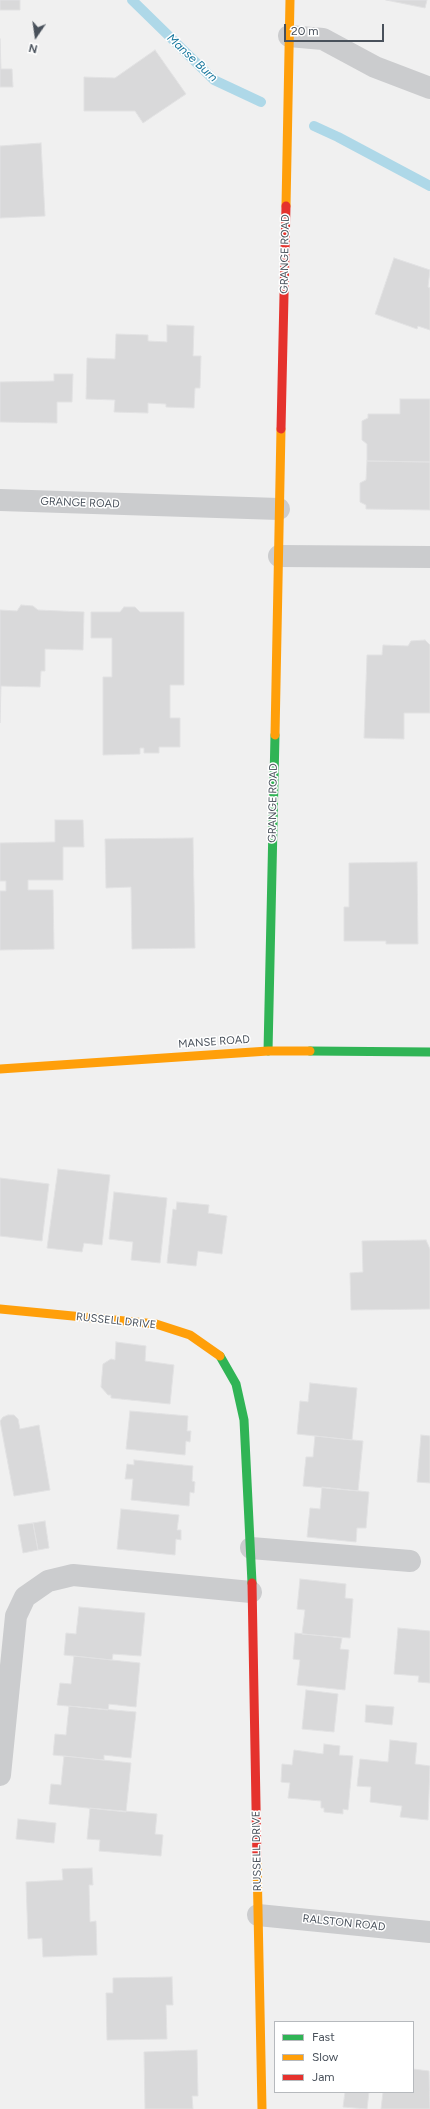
<!DOCTYPE html>
<style>
body{margin:0}
#map{position:relative;width:430px;height:2109px;overflow:hidden;background:#f0f0f0;font-family:Figtree,sans-serif}
canvas{display:block}
.legend{position:absolute;left:274px;top:2021px;width:140px;height:72px;box-sizing:border-box;background:#fff;border:1px solid #b6b9bd;margin:0;padding:5px 7px;list-style:none;font-size:12px;color:#49515b}
.legend li{display:flex;align-items:center;gap:8px;height:20px}
.legend b{width:20px;border:1px solid #b6b9bd}
.north{position:absolute;left:16px;top:16px;width:40px;height:40px;-webkit-text-stroke:3px #fff;paint-order:stroke;rotate:193deg;font-size:11px;font-weight:700;line-height:16px;text-align:center;color:#49515b}
.north::after{content:'';display:block;margin:auto;width:14px;height:18px;background:#49515b;clip-path:polygon(50% 0,100% 100%,50% 72%,0 100%)}
.scale{position:absolute;left:284px;top:24px;width:100px;height:18px;box-sizing:border-box;border:2px solid #49515b;border-top:0;padding-left:5px;font-size:12px;line-height:14px;white-space:nowrap;color:#49515b;-webkit-text-stroke:3px #fff;paint-order:stroke}
</style>
<div id="map">
<canvas width="430" height="2109"></canvas>
<ul class="legend">
<li><b style="height:5px;background:#30b455"></b>Fast</li>
<li><b style="height:5px;background:#ff9f0a"></b>Slow</li>
<li><b style="height:5px;background:#e5322d"></b>Jam</li>
</ul>
<div class="north">N</div>
<div class="scale">20 m</div>
</div>
<script>
const ctx = document.querySelector('canvas').getContext('2d');
ctx.lineJoin = 'round';
const toPath = rows => new Path2D(rows.map(r => 'M' + r).join(''));
function stroke(path, color, width, dash) { ctx.strokeStyle = color; ctx.lineWidth = width; ctx.lineCap = dash ? 'butt' : 'round'; ctx.setLineDash(dash || []); ctx.stroke(path); }
function fill(path, color) { ctx.fillStyle = color; ctx.fill(path, 'evenodd'); }
function label(font, color, halo, rows, align = 'center') {
  ctx.font = font + ' Figtree,sans-serif'; ctx.lineWidth = 3; ctx.setLineDash([]); ctx.textBaseline = 'middle'; ctx.strokeStyle = halo; ctx.fillStyle = color; for (const [text, x, y, turn = 0] of rows) {
    ctx.save(); ctx.translate(x, y); ctx.rotate((+turn || 0) * Math.PI / 180); ctx.textAlign = isNaN(turn) ? turn : align; if (halo) ctx.strokeText(text, 0, 0); ctx.fillText(text, 0, 0); ctx.restore();
  }
}
stroke(toPath([
 [132,0,214,80,261,102],
 [314,126,338,137,430,186]
]), '#aed8e8', 10);
const building = toPath([
 [0,0,20,0,20,10,0,10,0,0],
 [386,0,427,0,425,8,386,0],
 [0,39,1,69,12,69,13,87,0,87,0,39],
 [155,50,186,94,143,123,135,111,84,111,84,77,115,78,155,50],
 [41,143,45,216,0,218,0,146,41,143],
 [394,258,430,270,428,287,430,288,430,330,418,326,417,329,375,314,394,258],
 [167,325,194,326,193,356,201,356,200,388,195,388,194,408,166,407,166,404,148,403,148,413,114,412,115,400,86,399,87,358,115,359,116,334,148,335,148,341,167,342,167,325],
 [54,374,73,374,72,402,57,402,57,423,0,422,0,382,54,381,54,374],
 [400,399,430,399,430,462,367,461,367,444,362,440,362,421,368,418,368,414,400,414,400,399],
 [367,461,430,462,430,510,366,509,366,505,360,502,360,483,366,480,367,461],
 [21,605,33,606,38,610,84,612,83,650,45,649,45,671,41,671,40,687,1,686,0,723,0,610,17,611,21,605],
 [124,607,135,607,140,612,184,612,184,685,170,685,170,718,180,718,180,747,159,747,159,753,144,753,144,748,140,748,140,754,103,755,103,677,112,677,112,638,91,638,91,612,120,612,124,607],
 [425,640,430,645,430,713,404,713,404,739,364,738,367,655,382,655,383,645,408,646,411,641,425,640],
 [55,820,83,820,84,847,63,847,63,880,28,880,28,890,53,890,54,949,0,950,0,891,6,891,6,881,0,881,0,843,55,842,55,820],
 [193,838,195,948,132,949,131,887,106,888,105,839,193,838],
 [417,862,418,944,386,944,386,941,344,941,344,907,349,907,349,863,417,862],
 [58,1169,110,1175,102,1245,84,1243,82,1252,47,1248,58,1169],
 [0,1178,49,1184,42,1241,0,1236,0,1178],
 [114,1192,167,1198,160,1263,131,1260,133,1242,109,1239,114,1192],
 [177,1202,209,1205,208,1213,227,1216,222,1254,198,1251,196,1266,167,1263,173,1209,176,1210,177,1202],
 [426,1240,430,1249,430,1309,351,1310,350,1273,363,1272,362,1241,426,1240],
 [116,1342,146,1346,145,1361,174,1365,170,1404,111,1398,111,1395,108,1395,101,1387,103,1364,111,1359,115,1360,116,1342],
 [310,1383,357,1388,352,1440,297,1434,300,1401,308,1402,310,1383],
 [130,1411,188,1416,187,1431,191,1431,190,1442,186,1441,185,1455,126,1449,130,1411],
 [8,1415,14,1415,18,1419,20,1429,39,1425,50,1490,14,1496,0,1421,3,1417,8,1415],
 [421,1435,430,1436,430,1483,417,1482,421,1435],
 [315,1436,363,1441,358,1491,303,1486,306,1457,313,1457,315,1436],
 [134,1460,193,1466,192,1481,195,1482,194,1493,190,1492,189,1506,131,1500,133,1479,125,1479,127,1464,134,1465,134,1460],
 [322,1487,369,1492,366,1528,357,1528,356,1542,307,1537,310,1508,320,1509,322,1487],
 [121,1509,179,1515,177,1530,181,1530,181,1540,176,1539,175,1555,117,1549,121,1509],
 [45,1521,49,1548,38,1550,33,1523,45,1521],
 [33,1523,38,1550,23,1553,18,1525,33,1523],
 [300,1579,346,1584,345,1598,353,1599,350,1638,302,1634,305,1610,297,1609,300,1579],
 [79,1607,145,1613,141,1656,113,1654,112,1660,64,1655,66,1633,76,1634,79,1607],
 [398,1628,430,1631,430,1683,418,1682,419,1676,394,1674,398,1628],
 [295,1633,342,1638,340,1649,349,1650,345,1690,297,1685,300,1660,293,1659,295,1633],
 [74,1656,140,1663,136,1707,109,1704,108,1710,57,1705,60,1683,71,1684,74,1656],
 [306,1690,338,1694,334,1732,302,1729,306,1690],
 [366,1705,394,1707,392,1725,365,1722,366,1705],
 [69,1706,136,1712,131,1758,104,1755,104,1760,53,1755,55,1734,66,1735,69,1706],
 [390,1740,417,1743,415,1764,430,1766,428,1820,400,1817,402,1806,370,1802,371,1787,357,1786,360,1759,388,1762,390,1740],
 [324,1744,340,1746,339,1755,353,1756,348,1810,343,1809,343,1814,324,1812,324,1808,321,1808,321,1801,288,1798,290,1783,281,1782,282,1764,292,1765,294,1750,323,1754,324,1744],
 [64,1756,131,1763,126,1812,49,1804,51,1784,61,1785,64,1756],
 [90,1808,157,1814,155,1834,163,1835,161,1856,99,1851,100,1840,87,1839,90,1808],
 [18,1819,56,1823,54,1843,16,1839,18,1819],
 [92,1868,93,1885,89,1885,90,1922,96,1921,97,1955,43,1957,42,1938,28,1939,26,1882,63,1880,62,1869,92,1868],
 [172,1977,173,2005,166,2005,167,2039,107,2040,106,1993,113,1993,113,1978,172,1977],
 [197,2050,198,2096,192,2096,193,2109,145,2109,144,2052,197,2050],
 [413,2069,429,2071,430,2109,381,2109,383,2092,413,2092,413,2069],
 [345,2092,369,2092,367,2109,343,2107,345,2092]
]);
fill(building, '#d9d9da');
stroke(building, '#e2e2e3', 1);
stroke(toPath([
 [289,36,323,39,375,67,430,88],
 [0,500,279,509],
 [279,556,430,557],
 [251,1548,410,1561],
 [0,1775,16,1616,25,1597,48,1581,73,1575,251,1592],
 [258,1915,430,1932]
]), '#cbccce', 22);
stroke(toPath([
 [268,1051,275,735],
 [310,1051,430,1052],
 [220,1356,236,1384,244,1420,252,1583]
]), '#30b455', 9);
stroke(toPath([
 [286,206,290,0],
 [275,735,281,429],
 [0,1069,268,1051,310,1051],
 [0,1309,156,1324,190,1335,220,1356],
 [257,1861,262,2109]
]), '#ff9f0a', 9);
stroke(toPath([
 [281,429,286,206],
 [252,1583,257,1861]
]), '#e5322d', 9);
label('11px', '#49515b', '#fff', [
 ["GRANGE ROAD",285,254,-89],
 ["GRANGE ROAD",80,503,2],
 ["GRANGE ROAD",273,803,-89],
 ["MANSE ROAD",214,1042,-4],
 ["RUSSELL DRIVE",116,1321,6],
 ["RUSSELL DRIVE",257,1851,-91],
 ["RALSTON ROAD",344,1923,6]
]);
label('italic 12px', '#18789e', '#fff', [
 ["Manse Burn",192,58,43]
]);
</script>
